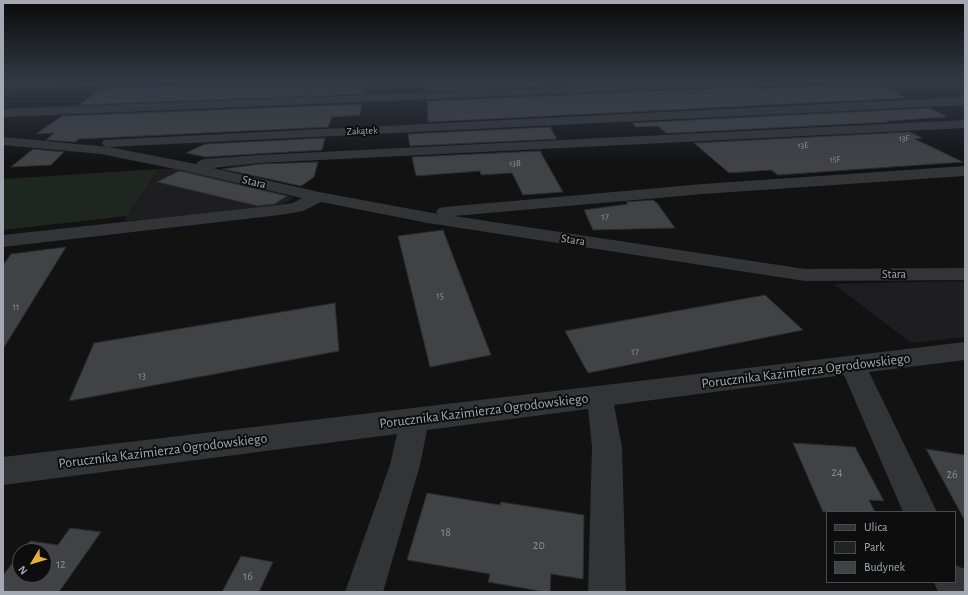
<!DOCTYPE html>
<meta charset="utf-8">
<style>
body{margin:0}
#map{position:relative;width:968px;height:595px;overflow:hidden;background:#121213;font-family:"Alegreya Sans",sans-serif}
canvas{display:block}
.frame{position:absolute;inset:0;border:4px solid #a4a8b3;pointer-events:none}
.legend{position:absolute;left:826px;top:511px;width:130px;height:72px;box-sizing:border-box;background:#0d0d0e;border:1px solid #494b50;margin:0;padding:5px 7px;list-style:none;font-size:12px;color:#a4a8b3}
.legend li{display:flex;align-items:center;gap:8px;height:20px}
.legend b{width:20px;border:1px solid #494b50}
.north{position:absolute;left:12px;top:543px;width:40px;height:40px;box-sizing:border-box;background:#0d0d0e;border:1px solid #494b50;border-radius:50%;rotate:232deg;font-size:11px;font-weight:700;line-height:16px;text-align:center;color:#a4a8b3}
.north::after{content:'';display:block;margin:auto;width:14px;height:18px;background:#e2b23b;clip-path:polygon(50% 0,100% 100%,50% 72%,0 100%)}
</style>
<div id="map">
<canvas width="968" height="595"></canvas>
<div class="frame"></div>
<ul class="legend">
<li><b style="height:5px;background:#333438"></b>Ulica</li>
<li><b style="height:11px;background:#1f2620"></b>Park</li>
<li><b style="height:11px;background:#414246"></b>Budynek</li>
</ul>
<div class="north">N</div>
</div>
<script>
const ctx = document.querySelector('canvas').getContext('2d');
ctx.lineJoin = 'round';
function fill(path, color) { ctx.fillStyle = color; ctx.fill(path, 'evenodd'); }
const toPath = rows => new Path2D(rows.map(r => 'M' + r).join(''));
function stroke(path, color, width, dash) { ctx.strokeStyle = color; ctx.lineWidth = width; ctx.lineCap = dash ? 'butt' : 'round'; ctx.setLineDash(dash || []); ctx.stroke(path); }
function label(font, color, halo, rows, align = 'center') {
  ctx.font = font + ' "Alegreya Sans",sans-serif'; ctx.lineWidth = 4; ctx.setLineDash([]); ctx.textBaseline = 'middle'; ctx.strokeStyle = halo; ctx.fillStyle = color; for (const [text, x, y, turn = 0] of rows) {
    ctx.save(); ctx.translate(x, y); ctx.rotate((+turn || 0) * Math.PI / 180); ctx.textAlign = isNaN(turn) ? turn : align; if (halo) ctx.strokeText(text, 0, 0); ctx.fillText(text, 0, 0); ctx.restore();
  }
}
fill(toPath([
 [159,169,177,169,291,196,293,199,277,208,125,221,127,216],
 [965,281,965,337,911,343,834,284]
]), '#1e1e20');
fill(toPath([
 [159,169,127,216,3,230,3,179]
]), '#1f2620');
const building = toPath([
 [236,82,346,82,341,85,364,84,363,94,79,105,101,89,234,84,236,82],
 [462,82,651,82,427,91,426,83,462,82],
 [874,84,907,98,428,122,427,101,755,87,758,89,874,84],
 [362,104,360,115,332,117,328,127,79,139,75,142,46,140,54,133,36,134,62,116,362,104],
 [930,108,947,117,887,121,889,122,673,133,666,133,658,126,636,127,632,123,930,108],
 [550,127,557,139,410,146,408,134,550,127],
 [910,132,922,138,915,139,963,162,778,175,771,170,729,173,694,143,910,132],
 [325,138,322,150,205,157,206,157,186,153,205,144,325,138],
 [33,149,64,152,51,165,11,167,33,149],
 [540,151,563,192,523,195,512,173,481,175,480,171,416,176,412,157,540,151],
 [318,162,314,177,301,186,222,169,260,164,318,162],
 [179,171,185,172,287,196,275,204,258,206,157,182,179,171],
 [653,200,657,203,675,228,593,230,584,210,628,204,626,202,653,200],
 [443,230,491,355,430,367,398,236,443,230],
 [66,247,3,349,3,265,11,254,66,247],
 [765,295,803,330,588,373,565,331,765,295],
 [335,303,339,351,69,401,94,343,335,303],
 [793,443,855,447,884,501,869,500,875,512,823,512,793,443],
 [926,449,965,455,965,521,926,449],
 [427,493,500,505,501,502,584,515,583,579,551,574,550,592,545,592,488,582,490,574,407,560,427,493],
 [70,528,101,532,59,592,3,592,3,575,20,554,20,575,44,575,44,551,22,551,30,541,58,545,70,528],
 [241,556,273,562,259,592,222,592,241,556]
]);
fill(building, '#414246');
stroke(building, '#2c2c2f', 1);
fill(toPath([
 [31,82,101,82,96,85,3,89,3,83,31,82],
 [701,82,776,82,771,85,3,117,3,109,701,82],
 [965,97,965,105,109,147,196,164,199,161,204,159,260,155,965,120,965,128,260,163,213,168,319,192,438,214,436,212,439,208,445,207,703,184,965,166,965,176,703,194,454,216,805,269,965,268,965,280,805,281,428,223,321,202,303,211,280,215,3,247,3,235,280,205,293,203,302,198,185,171,101,154,3,145,3,137,109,147,104,146,102,143,104,140,965,97],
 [965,342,965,360,869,372,937,512,903,512,844,375,614,405,622,447,626,592,588,592,592,447,588,409,427,430,420,465,383,592,345,592,390,465,397,434,3,485,3,457,965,342],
 [955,565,965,569,965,592,938,592,934,582,955,582,955,565]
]), '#333438');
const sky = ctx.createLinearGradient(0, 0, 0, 165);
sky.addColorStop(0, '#0a0a0a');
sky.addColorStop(0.5, '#333944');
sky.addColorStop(1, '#33394400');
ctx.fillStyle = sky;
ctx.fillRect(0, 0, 968, 165);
label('9px', '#8b8e98', null, [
 ["13F",904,138],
 ["13E",803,145],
 ["15F",835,159],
 ["13B",515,163]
]);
label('10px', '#a4a8b3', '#0d0d0e', [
 ["Zakątek",362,131,-3]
]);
label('10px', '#8b8e98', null, [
 ["17",605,217],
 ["15",440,296],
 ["11",16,307],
 ["17",635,352],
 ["13",142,376]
]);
label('12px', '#a4a8b3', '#0d0d0e', [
 ["Stara",254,182,13],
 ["Stara",573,240,9],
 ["Stara",894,274]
]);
label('12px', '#8b8e98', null, [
 ["24",837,472],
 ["26",952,474],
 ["18",446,532],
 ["20",539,545],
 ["12",61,564],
 ["16",248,576]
]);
label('14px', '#a4a8b3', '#0d0d0e', [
 ["Porucznika Kazimierza Ogrodowskiego",806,371,-7],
 ["Porucznika Kazimierza Ogrodowskiego",484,411,-7],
 ["Porucznika Kazimierza Ogrodowskiego",163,451,-7]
]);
</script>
